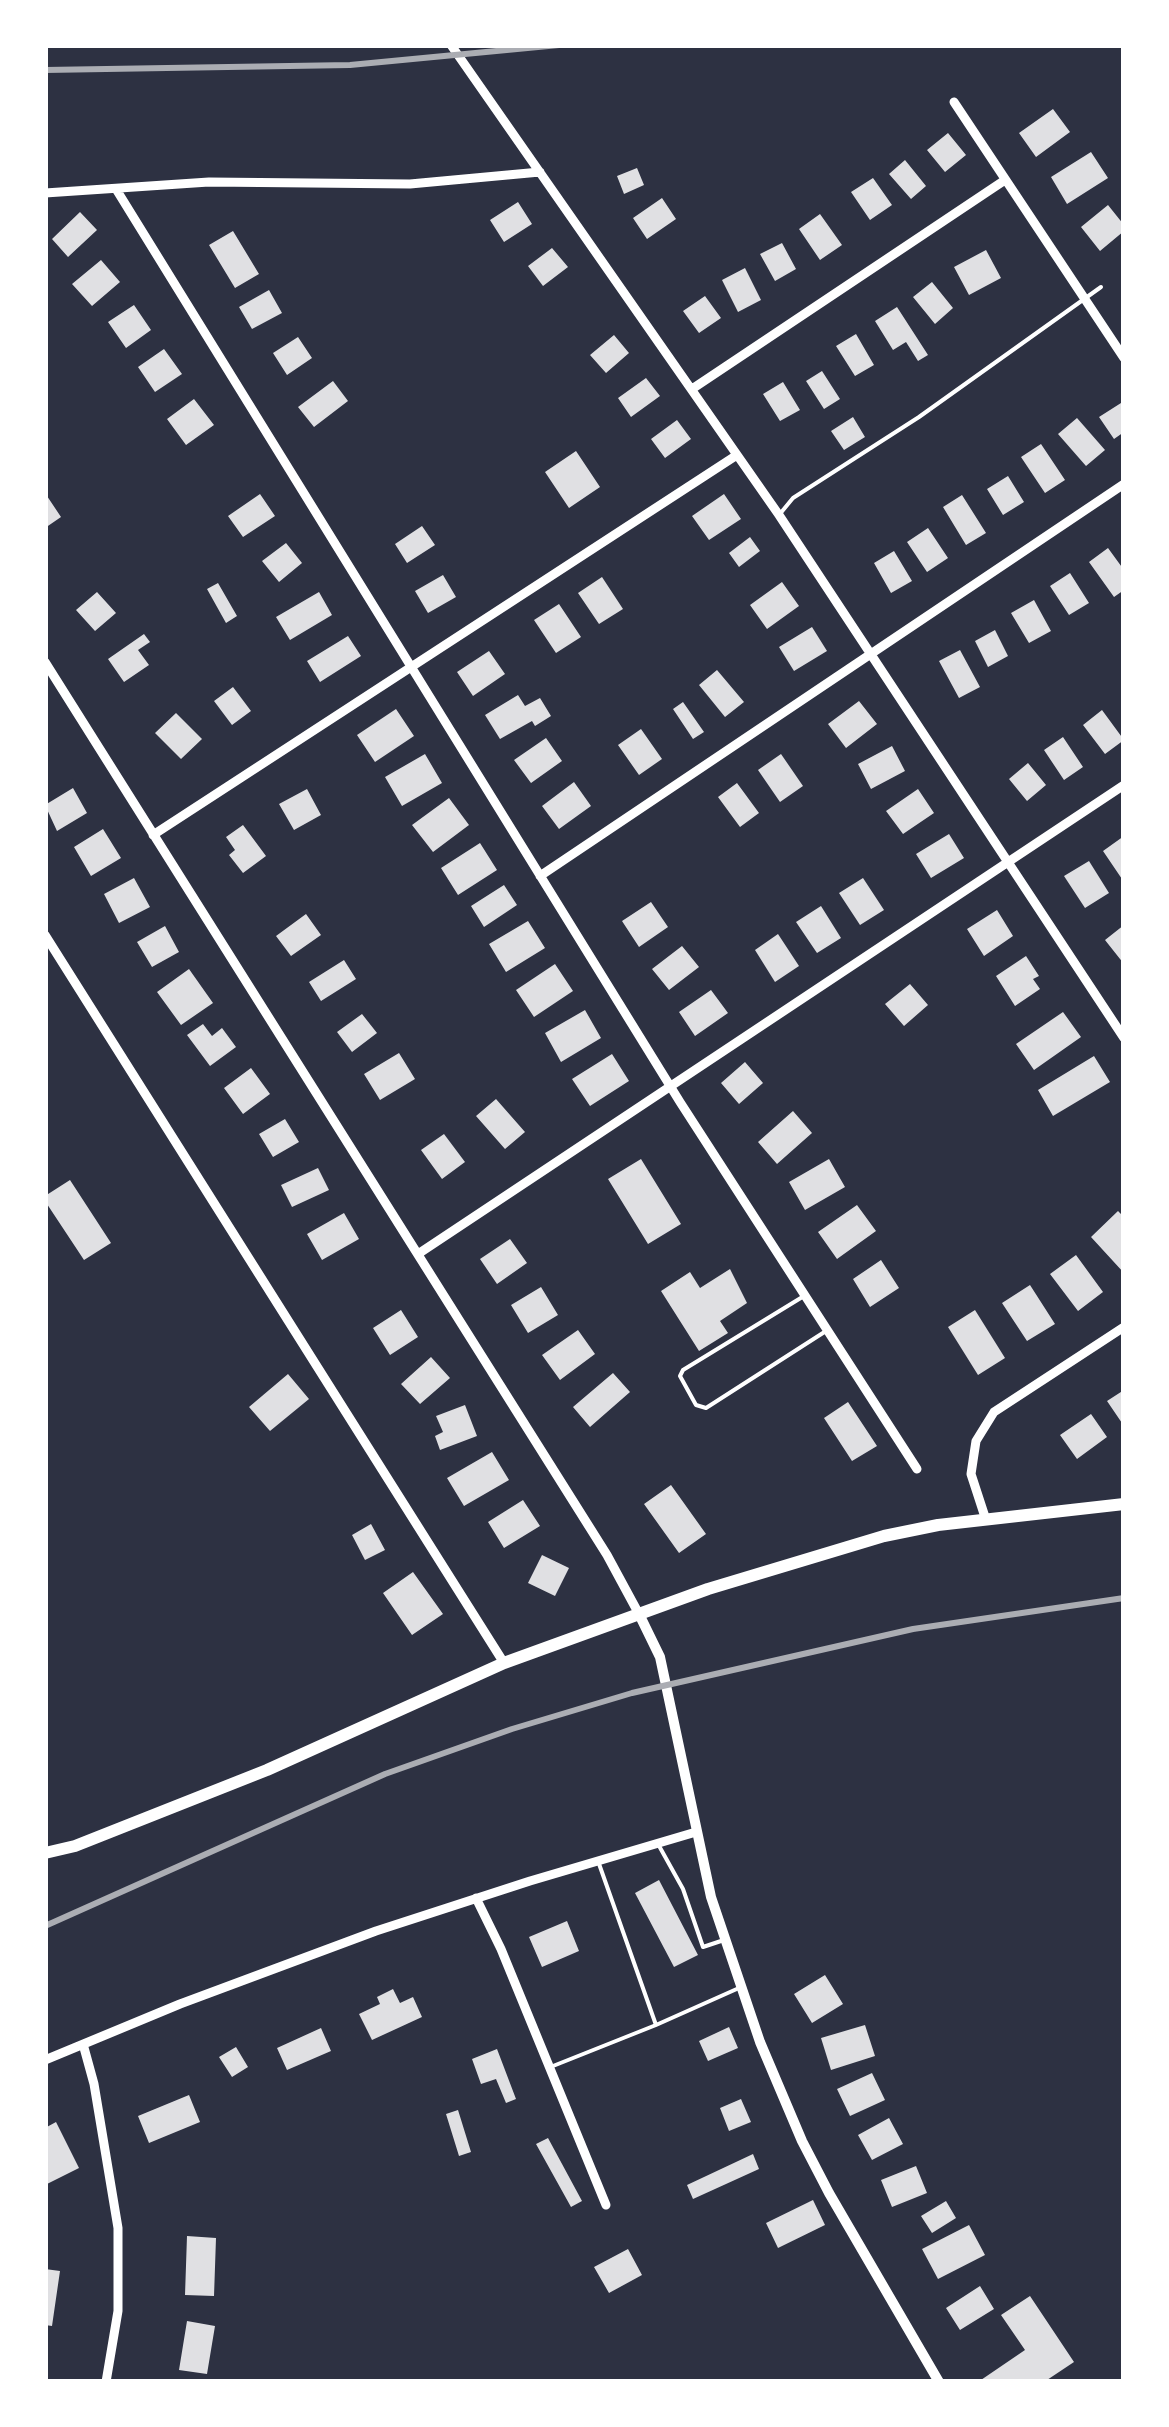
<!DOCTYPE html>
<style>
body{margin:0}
#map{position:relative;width:1169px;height:2427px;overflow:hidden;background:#2d3142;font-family:Poppins,sans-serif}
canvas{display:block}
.frame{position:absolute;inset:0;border:48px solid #fff;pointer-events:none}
</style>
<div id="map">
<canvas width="1169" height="2427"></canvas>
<div class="frame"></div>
</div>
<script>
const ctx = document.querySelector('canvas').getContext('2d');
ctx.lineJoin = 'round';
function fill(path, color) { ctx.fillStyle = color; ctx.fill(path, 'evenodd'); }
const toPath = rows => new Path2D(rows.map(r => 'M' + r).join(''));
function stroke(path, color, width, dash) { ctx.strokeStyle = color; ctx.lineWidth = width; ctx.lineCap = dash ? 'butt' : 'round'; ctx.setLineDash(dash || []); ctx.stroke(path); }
fill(toPath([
 [1053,109,1070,132,1036,157,1019,133],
 [948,133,966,155,945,172,927,150],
 [1091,152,1108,178,1067,204,1051,177],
 [905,160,926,186,911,199,889,174],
 [637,168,644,185,624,194,617,176],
 [873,178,892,205,870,220,851,192],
 [662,198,676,219,647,239,633,218],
 [518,202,532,224,504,242,490,220],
 [1108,205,1124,225,1124,231,1100,251,1081,227],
 [80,212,97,230,68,257,52,239],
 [820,214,842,245,820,260,799,229],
 [233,231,259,274,235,288,209,245],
 [782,243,796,269,775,281,760,254],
 [552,248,568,267,543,286,528,266],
 [986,250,1001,278,969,295,954,267],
 [101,260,120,282,92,306,72,284],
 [745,268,761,300,738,312,722,280],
 [932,282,953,308,935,324,913,297],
 [269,290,282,313,252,329,239,307],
 [705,296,721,318,699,333,683,311],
 [134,305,151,330,126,348,108,322],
 [897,307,928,355,918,361,906,342,893,350,875,321],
 [856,334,874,365,855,376,836,346],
 [614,335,629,353,606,373,590,355],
 [298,337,312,358,287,375,273,353],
 [164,349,182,374,155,392,138,367],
 [822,371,840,399,824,409,806,381],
 [646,378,660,396,631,417,618,398],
 [333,381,348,401,314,427,298,407],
 [783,382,800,410,780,421,763,394],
 [194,399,214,425,186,445,167,419],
 [1121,403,1124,408,1124,432,1114,439,1099,417],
 [853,417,865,437,844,450,831,431],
 [1077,418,1105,450,1086,466,1058,434],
 [677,420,691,439,665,458,651,439],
 [1041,444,1065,480,1045,493,1021,457],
 [576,451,600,487,569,508,545,472],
 [1008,476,1024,502,1003,515,987,489],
 [45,493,61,517,45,528],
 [260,494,275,516,243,537,228,516],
 [724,494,741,519,709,540,692,516],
 [962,495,986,533,966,545,943,507],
 [422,526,435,545,407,563,395,544],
 [928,528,948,558,927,572,907,542],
 [750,537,760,551,739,567,729,553],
 [286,543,302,563,279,582,262,561],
 [1108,548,1124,570,1124,590,1114,597,1089,562],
 [894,551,912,581,891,593,874,563],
 [1070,573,1089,603,1069,615,1050,586],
 [443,575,456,597,428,613,415,591],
 [602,577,623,609,599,624,578,593],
 [782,582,799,606,767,629,750,605],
 [218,583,237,616,226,623,207,589],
 [97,592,116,613,95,631,76,610],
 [319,592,332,615,290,640,276,617],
 [1034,600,1051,631,1029,643,1011,613],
 [559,604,581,637,556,653,534,620],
 [812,627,827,651,794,671,779,647],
 [995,630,1008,656,988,667,975,641],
 [144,634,150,642,138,650,149,665,124,682,108,659],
 [348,636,361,656,320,682,307,661],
 [960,650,980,687,959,698,939,661],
 [489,651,505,674,473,696,457,672],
 [717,670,744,702,725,717,699,685],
 [233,687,251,711,232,725,214,701],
 [518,695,525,706,540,698,551,716,535,726,532,721,500,739,485,715],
 [859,701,877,724,846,748,828,724],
 [683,702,704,732,693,739,673,709],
 [396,709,414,736,375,762,357,735],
 [1102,710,1124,740,1105,754,1083,725],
 [176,713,202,739,181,759,155,733],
 [641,729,662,759,639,775,618,745],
 [1063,737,1083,767,1064,780,1044,750],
 [546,738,562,761,531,783,514,760],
 [892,746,905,771,871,789,858,764],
 [425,754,442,783,402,806,385,777],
 [781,754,803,786,780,802,758,770],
 [1028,763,1046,785,1027,801,1009,779],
 [574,782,591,806,559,829,542,806],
 [737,783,759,813,740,827,718,797],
 [73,788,87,813,57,831,45,805],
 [307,789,321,815,294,830,279,804],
 [918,789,934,813,903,834,886,811],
 [449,798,469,825,433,852,412,825],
 [243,825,266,856,243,873,229,855,235,850,226,837],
 [103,829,121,858,91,876,74,847],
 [949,834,964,858,931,878,916,854],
 [1124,836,1124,882,1103,851],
 [480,843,497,870,458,895,441,868],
 [1089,861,1109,893,1085,908,1064,876],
 [134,878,150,907,119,923,104,894],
 [863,878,884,910,860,925,839,893],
 [504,885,517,905,484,927,471,906],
 [651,902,668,927,639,947,622,921],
 [821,906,841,938,817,953,796,922],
 [997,910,1013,936,984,956,967,929],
 [306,914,321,935,291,956,276,936],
 [528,921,545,948,506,972,489,944],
 [1124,925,1124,964,1105,940],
 [165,926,179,952,152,967,137,942],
 [778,934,799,966,775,982,755,950],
 [682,946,699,967,669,990,652,969],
 [1026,956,1039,976,1033,979,1040,989,1015,1006,996,976],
 [344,960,356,979,321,1001,309,982],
 [555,964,573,991,534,1017,516,990],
 [189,969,213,1003,181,1025,157,992],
 [910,984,928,1005,904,1026,885,1004],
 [711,990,728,1013,695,1036,679,1012],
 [585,1010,601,1038,561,1062,545,1033],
 [1063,1012,1081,1037,1034,1070,1016,1044],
 [362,1014,377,1033,352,1052,337,1032],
 [203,1024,212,1036,222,1028,236,1047,210,1066,187,1035],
 [399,1053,415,1079,380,1100,364,1074],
 [612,1054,629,1081,590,1106,572,1079],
 [1094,1056,1110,1082,1053,1116,1038,1090],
 [745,1062,763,1083,739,1104,721,1083],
 [251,1068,270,1094,243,1114,224,1088],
 [496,1099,525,1132,505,1149,476,1116],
 [793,1111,812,1133,777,1164,758,1142],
 [285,1119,299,1142,273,1157,259,1134],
 [444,1134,465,1162,442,1179,421,1150],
 [641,1159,681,1224,648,1244,608,1179],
 [829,1159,845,1187,805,1210,789,1182],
 [318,1168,329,1190,292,1207,281,1185],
 [70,1180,111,1243,84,1260,45,1201,45,1196],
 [857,1205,876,1231,837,1259,818,1232],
 [1118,1211,1124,1217,1124,1273,1091,1237],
 [344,1213,359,1239,322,1260,307,1234],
 [510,1239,527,1263,497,1284,480,1259],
 [1076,1255,1103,1292,1078,1311,1050,1274],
 [881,1260,899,1288,870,1307,853,1279],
 [730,1269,747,1303,720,1321,728,1333,699,1351,661,1291,690,1272,700,1288],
 [1030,1285,1055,1324,1027,1341,1002,1303],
 [541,1287,558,1315,528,1333,511,1305],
 [401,1310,418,1337,390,1355,373,1328],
 [975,1310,1005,1358,978,1375,948,1327],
 [578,1330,595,1354,560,1380,542,1355],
 [431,1357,450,1378,420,1404,401,1384],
 [613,1373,630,1392,590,1427,573,1407],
 [288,1374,309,1399,270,1431,249,1407],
 [1124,1390,1124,1426,1107,1401],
 [848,1402,877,1446,852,1461,824,1418],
 [465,1405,477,1436,440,1450,435,1436,443,1432,436,1416],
 [1091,1414,1107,1437,1077,1459,1060,1435],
 [492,1452,509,1480,464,1506,447,1478],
 [671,1485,706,1534,679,1553,644,1504],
 [523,1500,540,1526,504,1548,488,1522],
 [371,1524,385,1550,365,1560,352,1535],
 [542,1555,569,1568,555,1596,528,1583],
 [413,1572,443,1614,412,1635,383,1593],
 [659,1880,698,1955,674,1967,635,1893],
 [567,1921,579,1951,542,1967,529,1937],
 [825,1975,843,2004,812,2023,794,1994],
 [393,1989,400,2003,413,1997,422,2017,372,2040,359,2014,380,2004,377,1997],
 [865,2025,875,2056,831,2070,821,2038],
 [729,2027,738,2048,708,2061,699,2041],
 [321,2028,331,2051,287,2070,277,2048],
 [236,2047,248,2067,232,2077,219,2057],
 [497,2049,516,2099,506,2103,496,2079,481,2084,472,2059],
 [872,2073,885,2100,850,2116,837,2089],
 [189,2095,200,2122,149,2143,138,2116],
 [741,2099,751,2122,729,2131,720,2108],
 [458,2110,471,2152,459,2156,446,2114],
 [889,2118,903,2144,872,2160,858,2135],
 [56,2122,79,2168,45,2185,45,2128],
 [548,2138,582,2201,571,2207,536,2144],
 [753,2154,759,2169,693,2199,687,2185],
 [916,2166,927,2193,892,2207,881,2180],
 [813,2200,825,2225,778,2248,766,2223],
 [946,2201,956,2218,932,2233,921,2216],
 [969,2225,985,2255,938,2279,922,2249],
 [187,2236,216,2238,214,2296,185,2295],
 [628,2249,642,2275,609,2293,594,2267],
 [45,2269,60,2271,52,2326,45,2325],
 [980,2286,994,2309,960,2330,946,2308],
 [1030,2296,1074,2362,1044,2382,978,2382,1025,2350,1001,2315],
 [187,2321,215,2326,207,2374,179,2370]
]), '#e0e0e3');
stroke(toPath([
 [779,515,793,498,919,417,1101,287],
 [804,1296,683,1370,680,1376,696,1405,706,1408,826,1331],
 [658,1844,683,1889,703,1947,724,1940],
 [656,2025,739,1988],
 [553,2066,656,2025,598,1861]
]), '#fff', 4);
stroke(toPath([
 [451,45,779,515,1124,1038],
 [954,102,1124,358],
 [116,189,680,1102,917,1469],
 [45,193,209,182,410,184,540,172],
 [692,389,1005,180],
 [45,662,607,1555,640,1616],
 [153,835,737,455],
 [540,876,1124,484],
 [45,935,504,1663],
 [418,1254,1124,785],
 [986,1520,971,1474,976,1441,994,1412,1124,1327],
 [476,1898,501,1949,606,2205],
 [83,2044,94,2084,118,2228,118,2311,106,2382],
 [45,2060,180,2004,376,1931,530,1881,696,1832]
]), '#fff', 9);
stroke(toPath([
 [640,1616,660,1657,711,1897,760,2042,802,2141,829,2193,939,2382]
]), '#fff', 10);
stroke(toPath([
 [45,1853,75,1846,267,1770,504,1663,708,1589,884,1536,938,1525,1124,1504]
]), '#fff', 12);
stroke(toPath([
 [45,70,350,65,559,45],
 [45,1926,385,1774,512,1729,632,1693,913,1629,1124,1598]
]), '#abadb3', 6);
</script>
